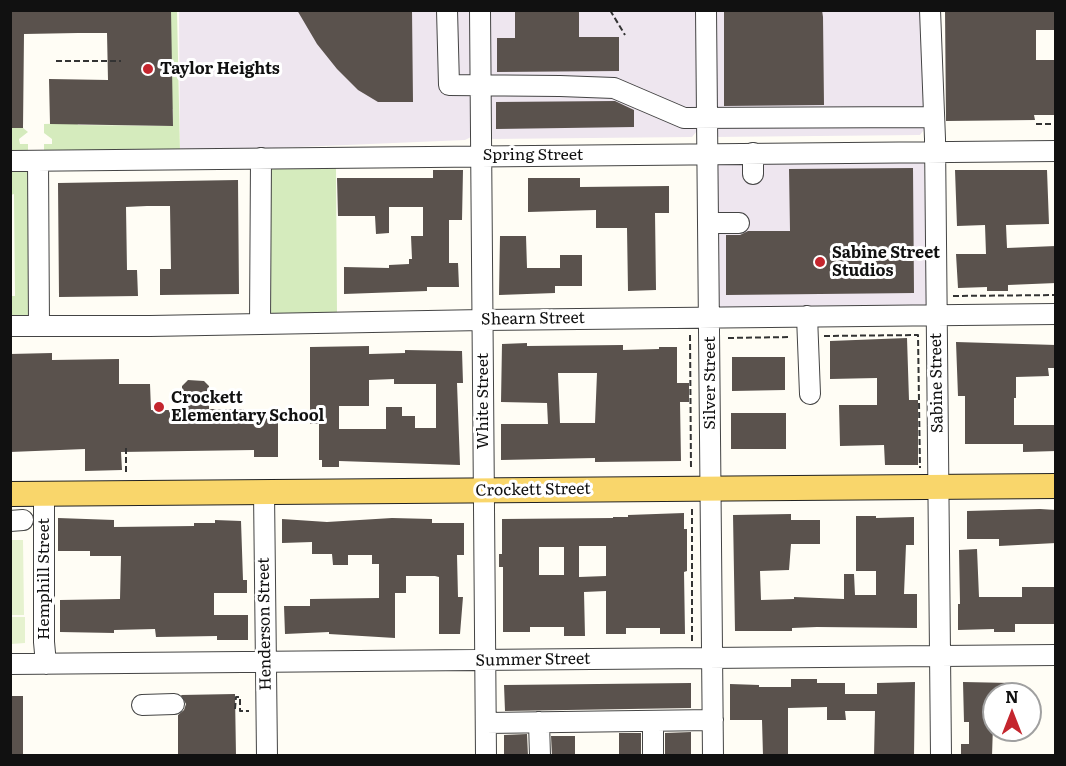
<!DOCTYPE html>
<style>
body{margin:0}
#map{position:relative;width:1066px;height:766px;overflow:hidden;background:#fffdf5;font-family:Literata,serif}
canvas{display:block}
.frame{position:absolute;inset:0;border:12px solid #111;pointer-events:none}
.north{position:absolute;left:982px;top:682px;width:60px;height:60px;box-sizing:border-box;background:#fff;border:2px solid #a0a0a0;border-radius:50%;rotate:0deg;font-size:16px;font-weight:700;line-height:24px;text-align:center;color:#111}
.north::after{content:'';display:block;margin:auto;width:21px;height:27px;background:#c4262e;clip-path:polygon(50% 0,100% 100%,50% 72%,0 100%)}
</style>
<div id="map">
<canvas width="1066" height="766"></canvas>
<div class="frame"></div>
<div class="north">N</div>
</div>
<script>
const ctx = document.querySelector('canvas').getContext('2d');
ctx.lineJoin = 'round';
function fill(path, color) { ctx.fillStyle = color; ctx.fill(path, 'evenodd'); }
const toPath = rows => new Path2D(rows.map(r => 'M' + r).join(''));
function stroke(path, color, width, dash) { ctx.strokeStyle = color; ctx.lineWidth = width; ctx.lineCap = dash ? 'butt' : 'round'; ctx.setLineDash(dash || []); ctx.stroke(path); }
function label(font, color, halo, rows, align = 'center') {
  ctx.font = font + ' Literata,serif'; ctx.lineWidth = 6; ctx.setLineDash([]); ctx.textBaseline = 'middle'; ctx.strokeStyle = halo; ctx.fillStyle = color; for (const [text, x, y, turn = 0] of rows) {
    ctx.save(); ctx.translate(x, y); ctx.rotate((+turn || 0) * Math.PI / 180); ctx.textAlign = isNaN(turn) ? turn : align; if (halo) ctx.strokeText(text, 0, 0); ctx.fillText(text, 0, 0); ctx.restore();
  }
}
fill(toPath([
 [179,11,473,11,471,137,465,140,180,152],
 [489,11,697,11,697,131,692,137,489,139],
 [711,11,923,11,926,127,920,135,714,137],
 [924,157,927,309,715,311,714,160]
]), '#eee6ef');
fill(toPath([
 [171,11,177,11,180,152,44,155,44,144,52,144,52,139,44,133,44,124,77,123,78,125,173,126,173,109,171,109],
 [10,128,23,128,28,132,19,139,20,144,28,144,28,155,11,155],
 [266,165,336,166,337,315,270,318],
 [32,168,34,319,11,319,11,296,15,296,14,194,11,195,11,169]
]), '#d5ebbd');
fill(toPath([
 [10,540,23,540,24,615,11,615],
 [10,617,25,617,25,643,11,644]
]), '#e6f2cf');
fill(toPath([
 [10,10,171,10,173,126,50,124,49,79,108,80,107,33,78,33,24,34,23,128,10,128],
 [297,10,412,10,413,102,378,102,358,90,337,69,317,44],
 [515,10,579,10,579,37,619,37,619,71,497,72,497,38,515,38],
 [724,10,822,10,823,17,824,105,724,106],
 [945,10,1056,10,1056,30,1036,30,1036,60,1056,60,1056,115,1034,115,1035,120,946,121],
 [615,101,634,110,634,127,496,129,496,102],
 [913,168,914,293,726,295,726,235,740,235,748,231,790,231,789,169],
 [433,170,463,170,462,220,449,220,449,263,458,263,459,287,427,287,427,291,344,294,344,267,389,268,389,265,409,264,409,259,412,259,411,236,423,236,423,207,389,207,389,233,376,234,375,216,338,216,337,178,433,178],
 [955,170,1047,170,1049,224,1006,225,1007,248,1056,246,1056,283,1008,285,1008,291,987,291,987,287,958,288,956,254,986,254,985,225,957,226],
 [528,178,580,178,580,187,669,186,669,213,655,213,656,290,628,291,627,228,596,228,596,210,528,212],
 [238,180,239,294,160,295,160,269,171,269,170,206,147,206,126,207,127,270,137,270,138,296,59,297,58,183],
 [500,236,526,236,527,268,560,268,560,255,582,255,582,286,555,286,555,293,499,295],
 [907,338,909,400,918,400,918,465,885,465,884,445,840,446,839,405,877,405,877,378,830,379,830,341],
 [956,342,1056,345,1056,368,1048,368,1049,376,1016,377,1016,398,1014,398,1014,425,1056,425,1056,451,1023,452,1023,444,965,444,965,396,958,396],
 [527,343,527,346,623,345,623,350,659,349,659,347,677,347,677,383,689,383,689,402,680,402,681,461,595,462,595,458,501,460,501,424,548,424,547,403,501,402,502,344],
 [558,373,597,373,595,423,560,423],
 [369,346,369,354,405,353,405,350,462,351,463,383,457,383,460,465,339,461,339,467,322,467,322,460,319,460,319,424,310,424,310,347],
 [394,379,394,384,436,384,436,428,415,428,415,416,402,416,402,407,386,407,386,429,339,429,339,406,369,406,369,380],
 [52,353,52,360,119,359,119,384,150,384,151,410,182,410,182,386,188,380,204,381,209,386,209,409,244,409,244,419,278,418,278,457,254,457,254,450,121,452,122,470,85,471,85,449,10,452,10,354],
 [732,357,785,357,785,390,732,391],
 [731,413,786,413,786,449,731,449],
 [1040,509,1056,510,1056,543,999,546,999,539,967,539,967,511],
 [684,513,684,529,687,529,687,571,684,572,685,634,660,634,660,628,626,628,626,634,606,634,606,591,584,592,585,636,564,636,564,627,530,627,530,632,503,632,503,567,499,567,499,554,502,554,502,519,613,518,613,517,628,517,628,515],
 [579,546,606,546,606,576,579,577],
 [539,547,564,547,564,575,539,575],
 [791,514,791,520,820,520,820,544,791,544,789,570,760,571,761,600,794,599,794,597,844,599,844,574,854,574,855,595,876,595,876,571,856,571,856,516,876,516,876,518,914,517,914,545,906,545,904,594,917,594,917,628,817,627,792,628,792,631,735,631,733,515],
 [58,518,114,520,114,527,194,526,194,523,215,523,215,520,241,521,243,580,247,580,247,593,214,593,214,615,248,615,248,640,217,640,217,636,156,637,155,629,114,630,114,633,60,632,60,600,120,599,121,556,90,556,90,551,58,551],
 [392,518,432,519,432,523,464,523,464,555,457,555,458,597,463,597,460,634,439,634,439,577,435,576,406,576,406,593,395,593,395,638,329,634,329,632,285,634,284,606,310,606,310,599,379,598,379,564,372,564,372,555,348,555,348,565,333,565,332,554,312,554,312,542,282,543,282,519,327,522],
 [977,549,979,597,1022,597,1022,587,1056,587,1056,624,1015,624,1015,632,994,632,994,629,958,630,958,604,960,604,959,550],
 [791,679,817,679,817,683,845,683,845,694,877,694,877,683,915,682,914,756,874,756,875,711,845,711,846,720,827,720,827,707,788,708,788,756,763,756,762,720,730,720,730,684,759,685,759,687,791,687],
 [963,682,1012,683,1012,694,994,694,992,756,961,756,961,744,969,744,969,722,964,722],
 [691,683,691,708,505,711,504,685],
 [235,694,236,756,178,756,178,715,184,710,186,704,181,695],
 [10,696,23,696,23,756,10,756],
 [691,732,691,756,665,756,665,733],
 [619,733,641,733,641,756,619,756],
 [527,734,528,756,504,756,504,735],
 [551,736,575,736,575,756,552,756]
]), '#5a524d');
const minor = toPath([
 [447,10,449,85,560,86,614,88,684,118,933,117],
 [480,10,486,756],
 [706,10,713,756],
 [930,10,935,139,941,756],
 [753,153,753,174],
 [10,161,1056,151],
 [38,161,39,326],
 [708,223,739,223],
 [807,316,810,394],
 [260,324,261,158],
 [10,326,150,326,483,320,1056,314],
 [264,492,267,756],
 [44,494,44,642,46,664],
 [10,521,23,520],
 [10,664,1056,655],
 [142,705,174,704],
 [653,721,653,756],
 [539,722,540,756],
 [486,723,713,720]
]);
const major = toPath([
 [10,494,1056,486]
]);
stroke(minor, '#444', 22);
stroke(major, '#222', 26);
stroke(toPath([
 [610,10,625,35],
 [56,61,121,61],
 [1036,124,1056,124],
 [953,296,1056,295],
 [690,335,691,469],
 [824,336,918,335,920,468],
 [728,338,791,337],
 [126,448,126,475],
 [692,641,692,508],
 [235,709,236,697,240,697,240,711,249,711]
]), '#333', 2, [6, 3]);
stroke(minor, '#fff', 20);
stroke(major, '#f9d66b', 24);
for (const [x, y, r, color] of [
 [148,69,6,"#c4262e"],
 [820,262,6,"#c4262e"],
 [159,407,6,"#c4262e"]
]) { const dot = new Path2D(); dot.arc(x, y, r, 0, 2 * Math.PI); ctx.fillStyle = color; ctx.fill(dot); stroke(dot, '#fff', 2); }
label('bold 16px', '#111', '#fff', [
 ["Taylor Heights",160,69],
 ["Sabine Street",832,253],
 ["Studios",832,271],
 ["Crockett",171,398],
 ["Elementary School",171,416]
], 'left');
label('16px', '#111', '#fff', [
 ["Spring Street",533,155],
 ["Shearn Street",533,319,-1],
 ["Silver Street",710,383,-90],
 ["Sabine Street",937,383,-91],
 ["White Street",483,401,-90],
 ["Crockett Street",533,490,-1],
 ["Hemphill Street",44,579,-90],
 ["Henderson Street",265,624,-91],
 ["Summer Street",533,660,-1]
]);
</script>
